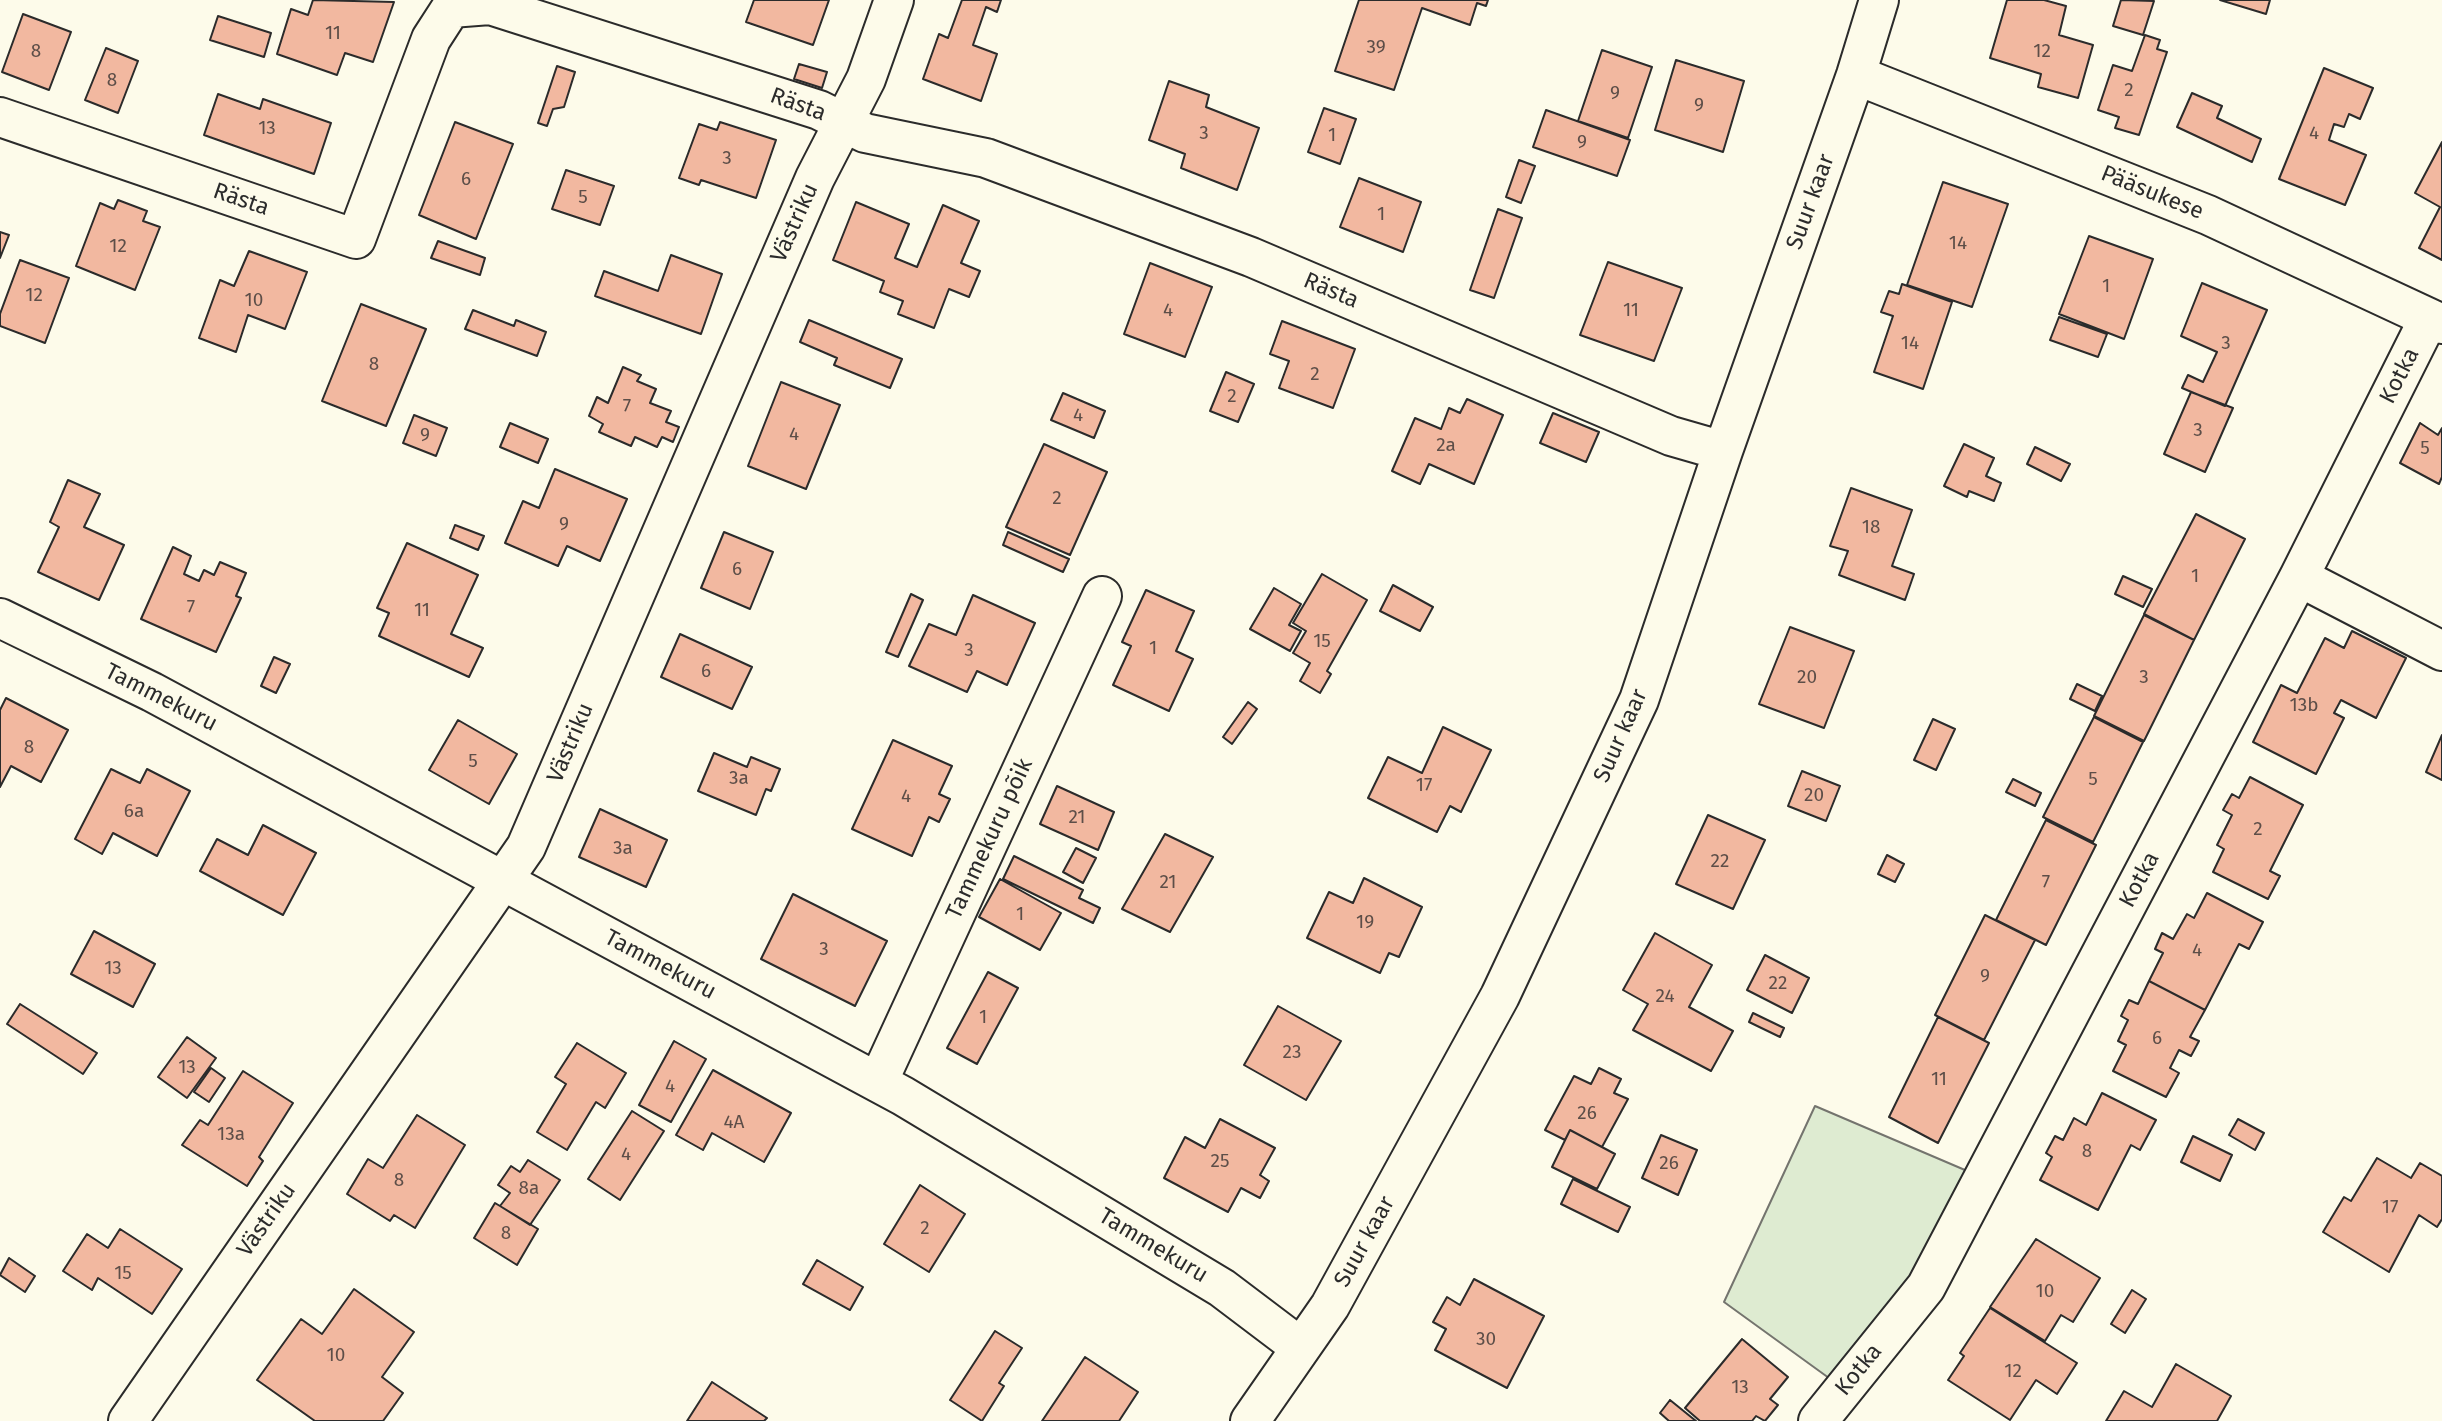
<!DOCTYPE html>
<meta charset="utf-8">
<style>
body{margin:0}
canvas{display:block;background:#fdfbea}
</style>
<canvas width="2442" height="1421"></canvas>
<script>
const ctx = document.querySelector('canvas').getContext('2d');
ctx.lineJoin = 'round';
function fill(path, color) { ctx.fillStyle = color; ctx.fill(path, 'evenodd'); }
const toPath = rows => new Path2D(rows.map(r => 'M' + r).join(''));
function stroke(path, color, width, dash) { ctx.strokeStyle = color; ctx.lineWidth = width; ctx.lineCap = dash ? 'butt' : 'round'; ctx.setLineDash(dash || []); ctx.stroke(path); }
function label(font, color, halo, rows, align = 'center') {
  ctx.font = font + ' "Fira Sans",sans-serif'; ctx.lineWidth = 5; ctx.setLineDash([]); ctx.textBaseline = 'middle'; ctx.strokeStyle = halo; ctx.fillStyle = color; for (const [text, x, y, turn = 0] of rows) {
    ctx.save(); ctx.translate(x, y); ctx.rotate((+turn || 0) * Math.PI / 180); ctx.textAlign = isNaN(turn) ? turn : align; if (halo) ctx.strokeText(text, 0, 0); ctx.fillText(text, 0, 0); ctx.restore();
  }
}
const green = toPath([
 [1815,1106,1986,1179,1851,1394,1724,1302,1815,1106]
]);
fill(green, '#deebd1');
stroke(green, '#74746e', 2);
const building = toPath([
 [313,0,394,2,373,62,345,53,337,75,277,54,291,9,308,15,313,0],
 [754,0,829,0,813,45,746,22,754,0],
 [962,0,1001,0,997,12,986,7,973,45,997,54,981,101,923,79,939,34,948,38,962,0],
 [1359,0,1488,0,1486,6,1477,3,1470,25,1422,8,1394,90,1335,71,1359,0],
 [2007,0,2044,0,2066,6,2059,35,2093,45,2078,98,2038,87,2041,74,1990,58,2007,0],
 [2121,0,2154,1,2143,35,2113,26,2121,0],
 [2220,0,2270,0,2266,14,2220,0],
 [23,14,71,32,49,90,2,72,23,14],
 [218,16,271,33,264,57,210,40,218,16],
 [2145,35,2160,40,2157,49,2167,52,2139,135,2115,128,2119,117,2098,110,2113,65,2132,71,2145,35],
 [106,48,138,61,118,113,85,100,106,48],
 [1602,50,1652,67,1628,138,1578,121,1602,50],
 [1676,60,1744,81,1723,152,1655,130,1676,60],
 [799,64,827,72,822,88,794,79,799,64],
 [557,66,575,72,564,107,553,109,547,126,538,123,557,66],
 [2324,68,2373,88,2360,119,2349,114,2344,127,2334,124,2329,140,2366,155,2345,205,2279,179,2324,68],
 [1169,81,1209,95,1206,107,1259,128,1237,190,1181,168,1185,154,1149,140,1169,81],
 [2192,93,2222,106,2217,118,2261,139,2252,162,2177,127,2192,93],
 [218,94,260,109,263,99,331,123,314,174,204,135,218,94],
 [1324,108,1356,119,1340,164,1308,152,1324,108],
 [1546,110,1630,140,1617,176,1533,147,1546,110],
 [455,122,513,144,476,239,419,215,455,122],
 [720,122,776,140,756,198,701,180,699,185,679,178,699,124,717,130,720,122],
 [2442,142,2442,260,2419,248,2440,207,2415,193,2442,142],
 [1519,160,1535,166,1521,203,1506,197,1519,160],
 [566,170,614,186,600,225,552,209,566,170],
 [1359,178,1421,202,1403,252,1340,227,1359,178],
 [1943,182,2008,204,1972,307,1907,285,1943,182],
 [118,200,147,211,143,221,160,227,135,290,76,266,100,203,114,209,118,200],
 [856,202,909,224,895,258,917,267,943,205,979,221,961,263,980,271,969,297,949,289,934,328,898,314,903,301,880,292,884,281,833,260,856,202],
 [1498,209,1522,218,1494,298,1470,290,1498,209],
 [0,232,9,235,0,258,0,232],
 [2089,236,2153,259,2124,339,2059,314,2089,236],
 [438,241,485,258,480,275,431,258,438,241],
 [249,251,307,272,285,329,248,315,236,352,199,338,220,280,234,286,249,251],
 [671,255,722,274,701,334,595,296,604,271,658,291,671,255],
 [20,260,69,278,45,343,0,326,0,314,20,260],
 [1608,262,1682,288,1654,361,1580,335,1608,262],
 [1150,263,1212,287,1185,357,1124,334,1150,263],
 [2202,283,2267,310,2225,406,2182,388,2188,375,2203,382,2217,352,2181,336,2202,283],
 [1902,284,1952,302,1923,389,1874,372,1893,316,1881,312,1889,291,1899,294,1902,284],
 [361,304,426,329,386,426,322,401,361,304],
 [473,310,514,326,516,320,546,332,537,356,465,329,473,310],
 [2059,317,2107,334,2098,357,2050,340,2059,317],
 [809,320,902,359,890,388,834,365,837,358,800,342,809,320],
 [1282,321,1355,349,1333,408,1279,388,1289,361,1270,354,1282,321],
 [623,367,641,375,637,381,656,389,650,403,671,411,666,422,679,427,673,442,662,437,657,447,635,437,631,446,599,432,603,424,589,416,597,397,608,403,623,367],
 [1226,372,1254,384,1238,422,1210,411,1226,372],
 [781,382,840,405,806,489,748,466,781,382],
 [2191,392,2233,408,2205,472,2164,454,2191,392],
 [1063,393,1105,411,1094,438,1051,420,1063,393],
 [1467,399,1503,415,1474,484,1429,464,1420,484,1392,471,1415,418,1441,429,1449,408,1460,413,1467,399],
 [1553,413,1599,432,1586,462,1540,443,1553,413],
 [414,415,447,428,436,456,403,443,414,415],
 [510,423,548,439,538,463,500,447,510,423],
 [2420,423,2438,435,2442,428,2442,477,2439,484,2400,463,2420,423],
 [1044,444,1107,472,1070,555,1006,527,1044,444],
 [1964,444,1994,458,1986,476,2001,483,1994,501,1969,491,1967,497,1944,486,1964,444],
 [2035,447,2070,464,2061,481,2027,464,2035,447],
 [555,469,627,499,600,561,567,546,558,566,505,543,523,501,539,508,555,469],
 [68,480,100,494,84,527,124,545,99,600,38,572,59,527,50,522,68,480],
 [1851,488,1912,510,1892,566,1914,574,1905,600,1839,575,1848,551,1830,546,1851,488],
 [2196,514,2245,539,2194,640,2144,614,2196,514],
 [455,525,484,536,478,550,450,538,455,525],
 [724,532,773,552,750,609,701,588,724,532],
 [1008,532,1069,559,1063,572,1003,545,1008,532],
 [407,543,478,575,451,634,483,648,469,677,379,636,389,613,377,608,407,543],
 [173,547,191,556,184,574,199,581,204,570,214,575,220,562,246,573,236,596,241,598,216,652,141,619,173,547],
 [1322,574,1367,600,1327,671,1331,674,1320,693,1300,681,1310,663,1293,653,1306,631,1293,623,1322,574],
 [2123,576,2152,589,2143,607,2115,594,2123,576],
 [1393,585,1433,607,1420,631,1380,611,1393,585],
 [1274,588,1301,604,1289,625,1301,631,1290,651,1250,629,1274,588],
 [1146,590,1194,611,1176,651,1193,659,1169,711,1113,685,1131,646,1122,642,1146,590],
 [911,594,923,600,898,657,886,652,911,594],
 [973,595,1035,623,1007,685,977,671,967,692,909,666,929,624,956,635,973,595],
 [2144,615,2194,640,2144,741,2094,716,2144,615],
 [1790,627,1854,651,1824,728,1759,704,1790,627],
 [2352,631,2406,658,2376,718,2341,700,2334,713,2344,718,2316,774,2253,742,2281,685,2297,693,2325,638,2344,648,2352,631],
 [680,634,752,667,732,709,661,677,680,634],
 [274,657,290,664,276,693,261,686,274,657],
 [2077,684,2102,696,2095,711,2070,699,2077,684],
 [6,698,68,730,41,782,11,766,0,787,0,710,6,698],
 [1248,702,1257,709,1232,744,1223,737,1248,702],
 [2094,717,2143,742,2093,842,2043,817,2094,717],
 [1933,719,1955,729,1936,770,1914,760,1933,719],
 [458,720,517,754,489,804,429,770,458,720],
 [1443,727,1491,750,1461,812,1450,806,1437,832,1368,798,1388,757,1422,773,1443,727],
 [2442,735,2442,780,2426,772,2442,735],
 [893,740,952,766,939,794,950,799,939,822,929,817,912,856,852,829,893,740],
 [714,753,747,767,751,757,780,769,771,791,766,789,756,815,698,791,714,753],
 [111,769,140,783,147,769,190,791,157,856,113,833,102,854,75,839,111,769],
 [1802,771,1840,786,1826,821,1788,806,1802,771],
 [2250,777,2303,805,2270,871,2280,876,2268,899,2213,872,2224,849,2217,845,2232,815,2223,810,2232,794,2239,798,2250,777],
 [2013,779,2041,793,2035,806,2006,792,2013,779],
 [1057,786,1114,812,1098,850,1040,824,1057,786],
 [600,809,667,840,646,887,579,857,600,809],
 [1708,815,1765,840,1733,909,1676,884,1708,815],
 [2046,820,2096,845,2046,945,1996,920,2046,820],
 [263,825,316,853,283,915,200,871,217,839,248,855,263,825],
 [1165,834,1213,857,1170,932,1122,909,1165,834],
 [1076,848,1096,858,1083,883,1063,872,1076,848],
 [1887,855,1904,864,1895,882,1878,874,1887,855],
 [1014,856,1083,890,1079,898,1100,908,1093,923,1003,879,1014,856],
 [1364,878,1422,907,1399,957,1389,953,1380,973,1307,938,1329,892,1353,903,1364,878],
 [1000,879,1061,913,1040,950,979,917,1000,879],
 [2207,893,2263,922,2249,949,2239,944,2205,1010,2149,981,2163,953,2155,949,2162,933,2173,939,2187,914,2194,918,2207,893],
 [793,894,887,941,855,1006,761,959,793,894],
 [1985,915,2035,940,1984,1040,1935,1015,1985,915],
 [94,931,155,964,133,1007,71,974,94,931],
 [1655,933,1712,965,1689,1007,1733,1031,1711,1071,1633,1030,1648,1004,1623,990,1655,933],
 [1765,955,1809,978,1792,1013,1747,990,1765,955],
 [988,972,1018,988,977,1064,947,1048,988,972],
 [2149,981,2205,1010,2190,1037,2199,1041,2191,1056,2179,1050,2170,1068,2179,1073,2166,1097,2113,1071,2126,1045,2118,1041,2128,1020,2121,1016,2129,1000,2138,1004,2149,981],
 [20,1004,97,1053,83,1074,7,1024,20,1004],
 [1278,1006,1341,1041,1306,1100,1244,1065,1278,1006],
 [1753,1013,1784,1028,1780,1037,1749,1022,1753,1013],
 [1938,1017,1989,1043,1938,1143,1889,1117,1938,1017],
 [187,1037,216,1058,187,1098,158,1077,187,1037],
 [674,1041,706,1059,671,1122,639,1105,674,1041],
 [577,1043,626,1073,605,1108,596,1102,567,1150,537,1132,566,1084,555,1077,577,1043],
 [211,1068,225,1078,209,1102,194,1092,211,1068],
 [1599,1068,1621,1079,1614,1093,1628,1099,1602,1147,1570,1130,1565,1140,1545,1130,1574,1076,1591,1084,1599,1068],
 [713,1070,791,1113,764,1162,712,1133,703,1150,676,1135,713,1070],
 [243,1071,293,1103,259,1157,263,1161,247,1186,182,1145,200,1120,208,1125,243,1071],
 [2102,1093,2156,1120,2140,1150,2131,1145,2098,1210,2040,1180,2052,1157,2046,1153,2055,1136,2063,1140,2074,1118,2086,1125,2102,1093],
 [632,1111,664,1131,620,1200,588,1179,632,1111],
 [417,1115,465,1145,415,1228,394,1215,390,1221,347,1194,368,1159,383,1168,417,1115],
 [1220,1119,1275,1148,1260,1175,1269,1181,1260,1198,1241,1188,1228,1212,1164,1178,1185,1137,1205,1148,1220,1119],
 [2238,1119,2264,1133,2255,1150,2229,1135,2238,1119],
 [1570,1130,1615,1154,1597,1189,1552,1167,1570,1130],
 [1661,1135,1697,1150,1678,1195,1642,1178,1661,1135],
 [2193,1136,2232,1155,2220,1181,2181,1162,2193,1136],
 [2377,1158,2411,1178,2420,1163,2442,1176,2442,1219,2437,1227,2419,1215,2389,1272,2323,1232,2344,1197,2351,1201,2377,1158],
 [528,1160,560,1180,530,1225,500,1206,510,1193,498,1185,511,1166,520,1172,528,1160],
 [1573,1179,1630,1207,1618,1232,1561,1204,1573,1179],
 [920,1185,965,1214,929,1272,884,1244,920,1185],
 [495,1203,538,1229,517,1265,474,1238,495,1203],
 [120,1229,182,1269,152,1314,98,1278,92,1290,63,1271,87,1234,108,1248,120,1229],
 [2036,1239,2100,1278,2073,1322,2061,1315,2045,1341,1990,1307,2036,1239],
 [9,1258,35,1276,25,1292,0,1275,9,1258],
 [817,1260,863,1287,850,1310,803,1284,817,1260],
 [1474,1279,1544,1316,1507,1388,1435,1350,1446,1329,1433,1322,1447,1297,1460,1305,1474,1279],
 [354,1289,414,1332,382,1377,403,1393,383,1421,315,1421,257,1380,301,1319,322,1334,354,1289],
 [2132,1290,2146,1299,2125,1333,2111,1324,2132,1290],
 [1990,1308,2077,1363,2057,1394,2036,1380,2010,1420,1948,1380,1964,1356,1960,1353,1990,1308],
 [995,1331,1022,1348,999,1383,1004,1386,982,1421,950,1400,995,1331],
 [1742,1339,1788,1377,1770,1399,1778,1405,1765,1421,1756,1416,1752,1421,1700,1421,1685,1408,1742,1339],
 [1085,1357,1138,1392,1119,1421,1042,1421,1085,1357],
 [2176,1364,2231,1396,2217,1421,2106,1421,2124,1391,2152,1407,2176,1364],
 [712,1382,767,1418,764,1421,687,1421,712,1382],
 [1670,1400,1696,1421,1669,1421,1660,1413,1670,1400]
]);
fill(building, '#f2b8a0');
stroke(building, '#2b2b2b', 2);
const minor = toPath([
 [1856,75,2208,215,2442,324],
 [0,117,356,239,431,39,451,8,490,5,819,110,865,133,986,158,1251,257,1671,436,1723,451],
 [2299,577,2442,651],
 [0,618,152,692,903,1096,1222,1288,1300,1347],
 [878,1082,1102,596],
 [128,1421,526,847,815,178,866,79,894,0],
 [1250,1421,1330,1306,1500,996,1639,700,1723,451,1856,75,1879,0],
 [1818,1421,1926,1287,2299,577,2429,318]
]);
stroke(minor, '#2b2b2b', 42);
stroke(minor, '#fdfbea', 38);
label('19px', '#5d4e48', null, [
 ["11",333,34],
 ["39",1376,48],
 ["8",36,52],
 ["12",2042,52],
 ["8",112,81],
 ["2",2129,91],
 ["9",1615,94],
 ["9",1699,106],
 ["13",267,129],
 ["3",1204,134],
 ["4",2314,134],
 ["1",1332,136],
 ["9",1582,143],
 ["3",727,159],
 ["6",466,180],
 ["5",583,198],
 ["1",1381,215],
 ["14",1958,244],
 ["12",118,247],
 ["1",2106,287],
 ["12",34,296],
 ["10",254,301],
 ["4",1168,311],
 ["11",1631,311],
 ["14",1910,344],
 ["3",2226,344],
 ["8",374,365],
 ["2",1315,375],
 ["2",1232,397],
 ["7",627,407],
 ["4",1078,416],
 ["3",2198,431],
 ["4",794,435],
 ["9",425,436],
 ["2a",1446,446],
 ["5",2425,449],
 ["2",1057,499],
 ["9",564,525],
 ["18",1871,528],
 ["6",737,570],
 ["1",2195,577],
 ["7",191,608],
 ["11",422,611],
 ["15",1322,642],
 ["1",1153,649],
 ["3",969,651],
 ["6",706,672],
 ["20",1807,678],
 ["3",2144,678],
 ["13b",2304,706],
 ["8",29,748],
 ["5",473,762],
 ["3a",739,779],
 ["5",2093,780],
 ["17",1424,786],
 ["20",1814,796],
 ["4",906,797],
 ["6a",134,812],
 ["21",1077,818],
 ["2",2258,830],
 ["3a",623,849],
 ["22",1720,862],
 ["21",1168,883],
 ["7",2046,883],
 ["1",1020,915],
 ["19",1365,923],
 ["3",824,950],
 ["4",2197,951],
 ["13",113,969],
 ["9",1985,977],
 ["22",1778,984],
 ["24",1665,997],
 ["1",983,1018],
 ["6",2157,1039],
 ["23",1292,1053],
 ["13",187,1068],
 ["11",1939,1080],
 ["4",670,1087],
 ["26",1587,1114],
 ["4A",734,1123],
 ["13a",231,1135],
 ["8",2087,1152],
 ["4",626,1155],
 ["25",1220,1162],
 ["26",1669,1164],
 ["8",399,1181],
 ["8a",529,1189],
 ["17",2390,1208],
 ["2",925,1229],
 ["8",506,1234],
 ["15",123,1274],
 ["10",2045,1292],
 ["30",1486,1340],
 ["10",336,1356],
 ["12",2013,1372],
 ["13",1740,1388]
]);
label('23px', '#2b2b2b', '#fdfbea', [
 ["Rästa",798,105,20],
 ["Pääsukese",2152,193,22],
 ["Rästa",241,200,19],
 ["Suur kaar",1811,202,-70],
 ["Västriku",795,223,-66],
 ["Rästa",1331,291,23],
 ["Kotka",2400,376,-63],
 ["Tammekuru",161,698,27],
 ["Suur kaar",1621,736,-66],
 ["Västriku",571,743,-67],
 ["Tammekuru põik",990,839,-65],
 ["Kotka",2140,880,-62],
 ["Tammekuru",660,965,28],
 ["Västriku",267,1220,-55],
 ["Suur kaar",1365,1242,-61],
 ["Tammekuru",1153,1246,31],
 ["Kotka",1859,1370,-51]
]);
</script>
